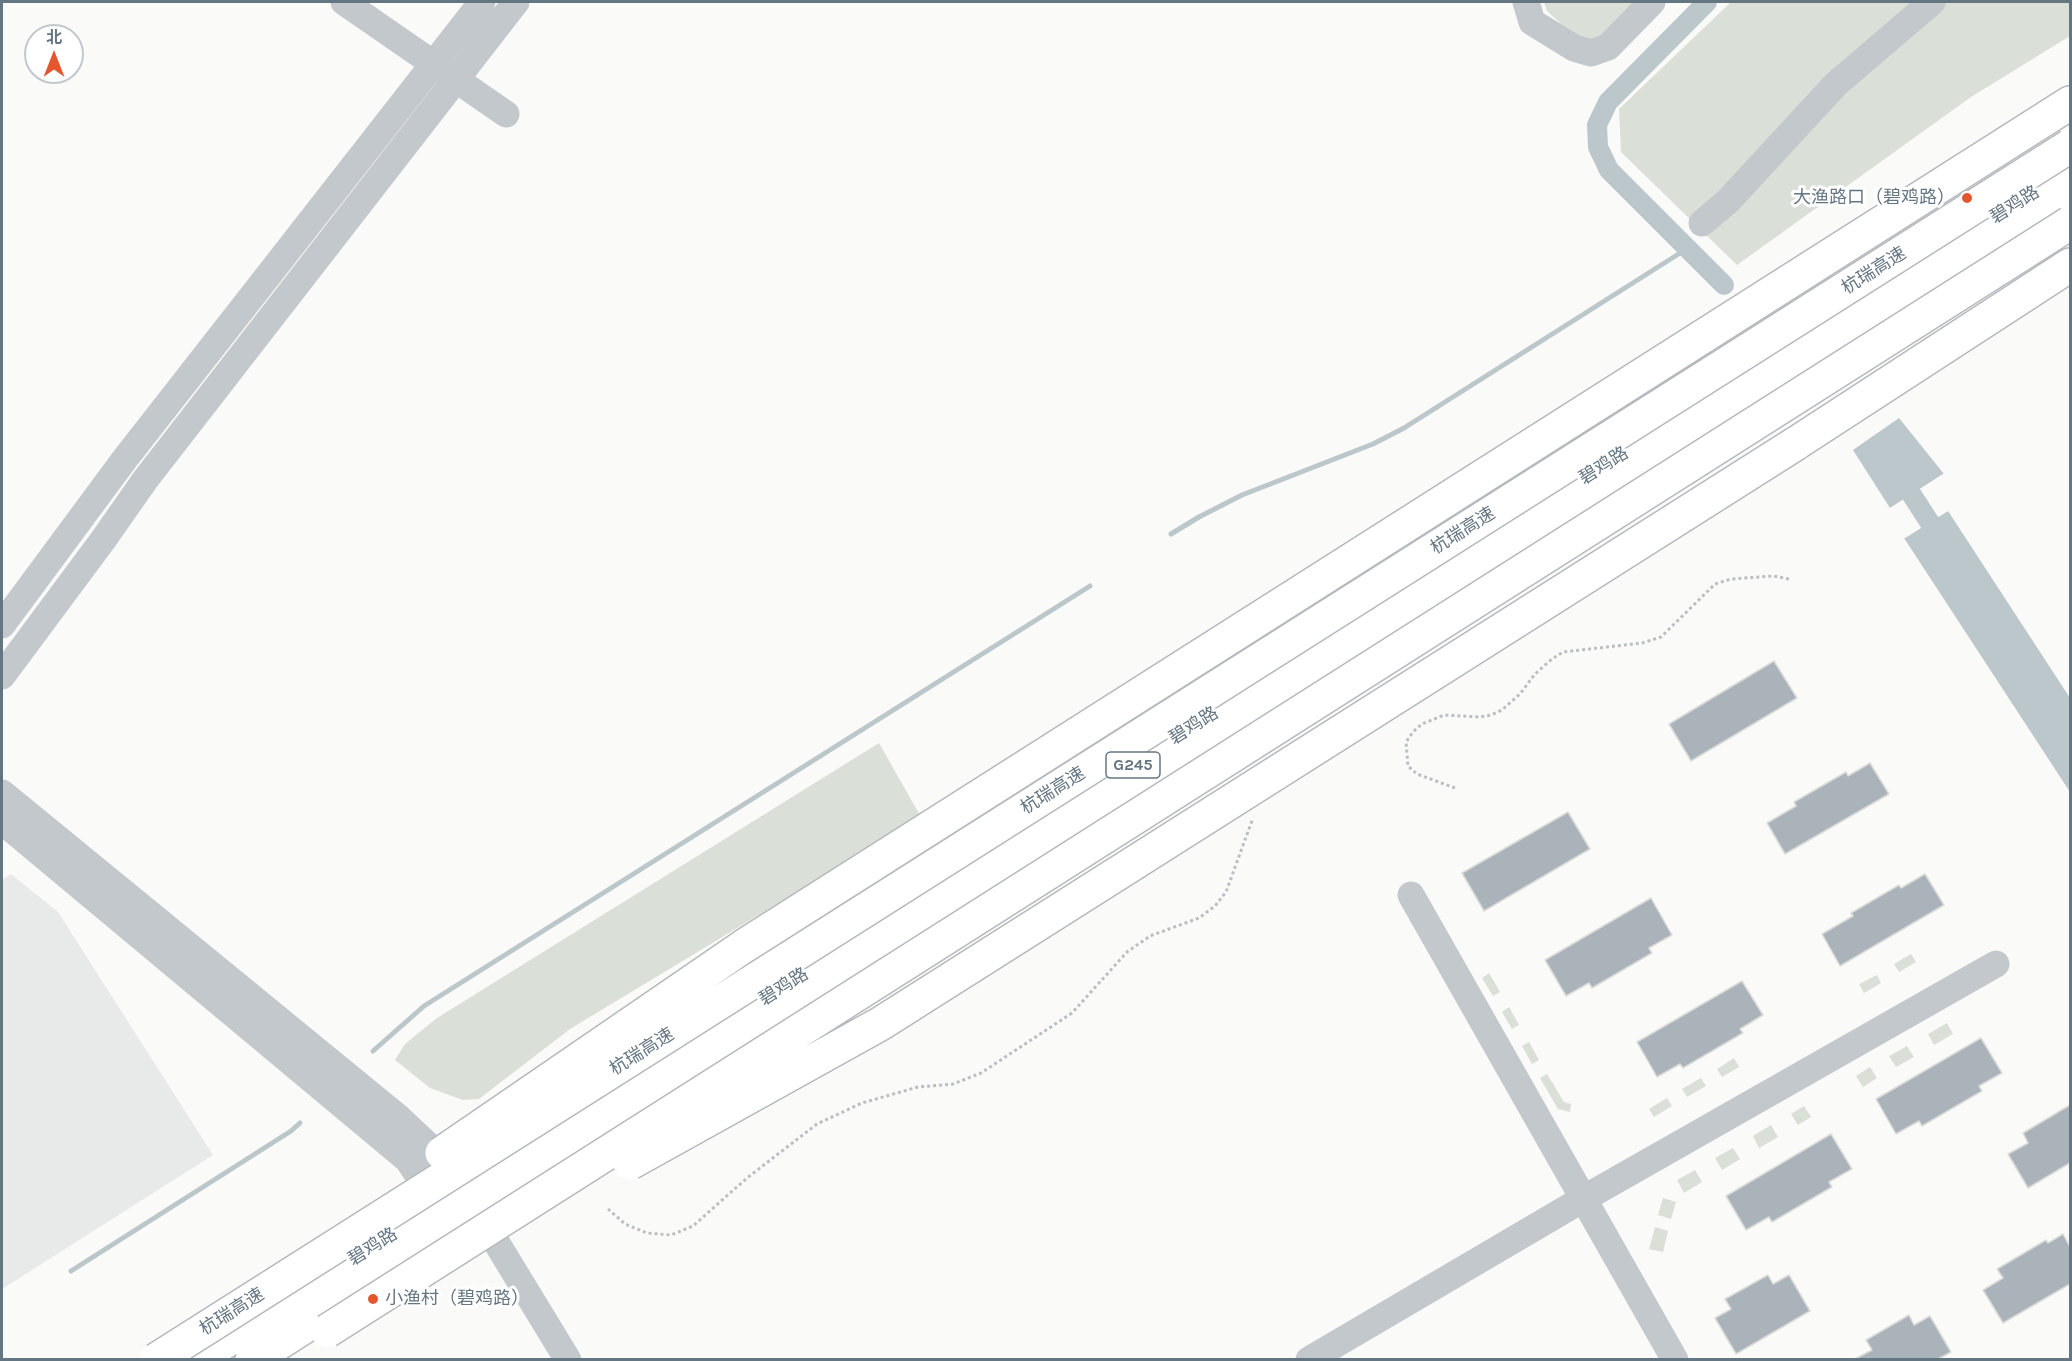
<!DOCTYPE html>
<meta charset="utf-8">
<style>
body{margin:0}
#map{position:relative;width:2072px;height:1361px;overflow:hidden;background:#fafaf8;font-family:Karla,"Noto Sans SC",sans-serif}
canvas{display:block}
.frame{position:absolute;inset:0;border:3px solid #657683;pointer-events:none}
.north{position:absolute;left:24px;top:24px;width:60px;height:60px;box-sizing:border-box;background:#fff;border:2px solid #c1c8cd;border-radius:50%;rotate:0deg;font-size:16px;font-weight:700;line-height:24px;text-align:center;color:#657683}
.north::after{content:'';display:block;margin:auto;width:21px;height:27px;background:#e4572e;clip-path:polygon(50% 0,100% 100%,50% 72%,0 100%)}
</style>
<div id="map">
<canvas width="2072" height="1361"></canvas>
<div class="frame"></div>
<div class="north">北</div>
</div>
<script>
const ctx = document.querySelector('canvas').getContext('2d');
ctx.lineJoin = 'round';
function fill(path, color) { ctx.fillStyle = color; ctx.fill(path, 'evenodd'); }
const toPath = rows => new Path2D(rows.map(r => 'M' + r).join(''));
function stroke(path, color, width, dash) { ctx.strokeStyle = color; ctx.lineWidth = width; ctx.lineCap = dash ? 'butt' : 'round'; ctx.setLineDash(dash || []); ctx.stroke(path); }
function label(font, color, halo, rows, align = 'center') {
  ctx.font = font + ' Karla,"Noto Sans SC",sans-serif'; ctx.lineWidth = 6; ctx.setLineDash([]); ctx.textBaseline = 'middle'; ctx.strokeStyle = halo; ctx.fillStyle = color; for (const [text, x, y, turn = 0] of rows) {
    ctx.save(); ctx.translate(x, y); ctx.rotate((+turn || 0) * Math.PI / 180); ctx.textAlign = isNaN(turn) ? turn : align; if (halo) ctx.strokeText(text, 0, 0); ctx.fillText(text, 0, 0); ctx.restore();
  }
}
fill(toPath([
 [11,874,58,912,213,1155,2,1289,2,880]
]), '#e8e9e9');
fill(toPath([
 [1544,2,1645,2,1588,49,1547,11],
 [1731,2,2070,2,2070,36,1971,97,1737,265,1621,152,1619,109],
 [879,743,921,817,570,1029,479,1099,463,1100,430,1088,395,1060,405,1044,437,1018],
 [1911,954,1916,962,1899,972,1894,964],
 [1489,973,1500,992,1493,996,1482,978],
 [1877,975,1881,983,1864,993,1859,984],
 [1509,1007,1519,1025,1512,1029,1502,1012],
 [1947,1023,1953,1034,1934,1045,1928,1034],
 [1529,1042,1539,1060,1532,1064,1522,1046],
 [1907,1046,1914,1057,1896,1067,1889,1056],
 [1734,1058,1739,1067,1722,1077,1717,1069],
 [1870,1067,1877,1078,1863,1087,1856,1076],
 [1547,1074,1564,1102,1571,1104,1570,1112,1558,1109,1540,1078],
 [1701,1078,1706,1086,1687,1097,1682,1089],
 [1667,1098,1672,1106,1654,1117,1649,1109],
 [1804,1106,1811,1117,1798,1125,1791,1114],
 [1771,1125,1778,1137,1759,1148,1753,1136],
 [1733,1148,1740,1159,1722,1170,1715,1158],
 [1695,1170,1702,1182,1684,1193,1677,1180],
 [1663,1198,1676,1202,1671,1219,1658,1215],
 [1655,1227,1668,1231,1663,1252,1649,1249]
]), '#dadfd7');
fill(toPath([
 [1899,418,1944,474,1890,508,1853,450],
 [1948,511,2070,698,2070,792,1904,538]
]), '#bbc7cb');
fill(toPath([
 [1946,472,1945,476,1891,511,1887,510],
 [1947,508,1951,509,1902,540,1902,536]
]), '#fafaf8');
stroke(toPath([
 [1171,534,1199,517,1242,495,1373,444,1404,428,1688,248],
 [373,1051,424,1006,1090,586],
 [71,1271,291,1131,300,1123]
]), '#bbc7cb', 5);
stroke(toPath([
 [1707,2,1608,102,1597,125,1598,147,1609,170,1724,285],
 [1897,472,1943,543]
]), '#bbc7cb', 20);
const building = toPath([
 [1774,661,1797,698,1691,761,1669,724,1774,661],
 [1870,763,1889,794,1785,854,1767,823,1796,806,1794,802,1846,772,1848,776,1870,763],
 [1568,812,1590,849,1484,911,1462,873,1568,812],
 [1925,874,1944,905,1840,966,1822,934,1853,916,1851,913,1899,885,1901,888,1925,874],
 [1651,898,1672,935,1649,948,1652,953,1592,988,1589,983,1566,996,1545,960,1651,898],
 [1742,981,1763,1015,1740,1029,1743,1033,1683,1068,1680,1064,1657,1077,1637,1042,1742,981],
 [1981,1038,2002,1073,1979,1086,1982,1091,1922,1126,1919,1121,1896,1134,1876,1099,1981,1038],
 [2070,1105,2070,1163,2028,1188,2008,1154,2028,1143,2023,1133,2070,1105],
 [1831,1134,1852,1169,1829,1182,1832,1187,1772,1222,1769,1217,1746,1230,1726,1196,1831,1134],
 [2063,1234,2070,1247,2070,1284,2003,1323,1983,1290,2003,1278,1997,1269,2046,1240,2048,1243,2063,1234],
 [1768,1275,1773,1284,1789,1275,1810,1311,1736,1354,1715,1318,1731,1309,1725,1299,1768,1275],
 [1909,1315,1914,1325,1930,1316,1951,1352,1938,1359,1855,1359,1872,1350,1866,1340,1909,1315]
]);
fill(building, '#aab3b9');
stroke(building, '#dcdcda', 1.5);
const highway = toPath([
 [1702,337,2070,103],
 [1795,444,2070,265],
 [196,1360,2070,170],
 [252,1360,2070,201]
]);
stroke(highway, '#b4b9bd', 36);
stroke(toPath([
 [1455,788,1417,774,1408,766,1406,742,1413,732,1422,724,1444,715,1480,717,1491,715,1502,710,1520,694,1535,674,1552,659,1563,652,1642,643,1661,637,1715,584,1731,579,1773,576,1789,579],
 [608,1209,625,1224,647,1233,671,1235,693,1226,747,1178,817,1124,862,1103,918,1087,953,1084,981,1073,1072,1013,1127,952,1150,936,1199,918,1215,906,1226,892,1253,818]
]), '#bbbfc2', 3, [3, 3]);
stroke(toPath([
 [344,2,506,114],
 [1526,2,1532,22,1574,48,1591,53,1608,47,1652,2],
 [1702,223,1728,201,1836,84,1932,2],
 [2,625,124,460,482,2],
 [2,676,103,540,145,480,516,2],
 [2,793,399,1118,430,1147,448,1177],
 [2,821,408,1160,438,1205],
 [1411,895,1675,1360],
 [479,1214,568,1360],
 [1309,1360,1583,1199,1996,964]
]), '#c3c8cc', 27);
stroke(highway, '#fff', 33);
const highwayBridge = toPath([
 [442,1153,744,946,1702,337],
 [630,1163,880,1024,1795,444],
 [327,1331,2070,223],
 [156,1360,2070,146]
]);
stroke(highwayBridge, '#b4b9bd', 36, []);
stroke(highwayBridge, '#fff', 33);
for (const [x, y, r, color] of [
 [1967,198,6,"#e4572e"],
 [373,1299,6,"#e4572e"]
]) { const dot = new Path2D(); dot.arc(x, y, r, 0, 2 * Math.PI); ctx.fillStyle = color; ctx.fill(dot); stroke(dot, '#fff', 2); }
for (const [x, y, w] of [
 [1133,765,54]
]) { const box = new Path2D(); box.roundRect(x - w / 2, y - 13, w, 26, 4.5); ctx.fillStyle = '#fff'; ctx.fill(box); stroke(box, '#657683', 1.5); }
label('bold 16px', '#657683', null, [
 ["G245",1133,765]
]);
label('18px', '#657683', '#fff', [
 ["大渔路口（碧鸡路）",1955,198],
 ["小渔村（碧鸡路）",385,1299,"left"]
], 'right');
label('18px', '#657683', '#fff', [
 ["碧鸡路",2015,205,-32],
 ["杭瑞高速",1874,271,-32],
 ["碧鸡路",1604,466,-32],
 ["杭瑞高速",1463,531,-32],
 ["碧鸡路",1194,726,-32],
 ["杭瑞高速",1053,791,-32],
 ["碧鸡路",784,987,-32],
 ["杭瑞高速",642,1052,-32],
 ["碧鸡路",373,1247,-32],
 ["杭瑞高速",232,1312,-32]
]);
</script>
